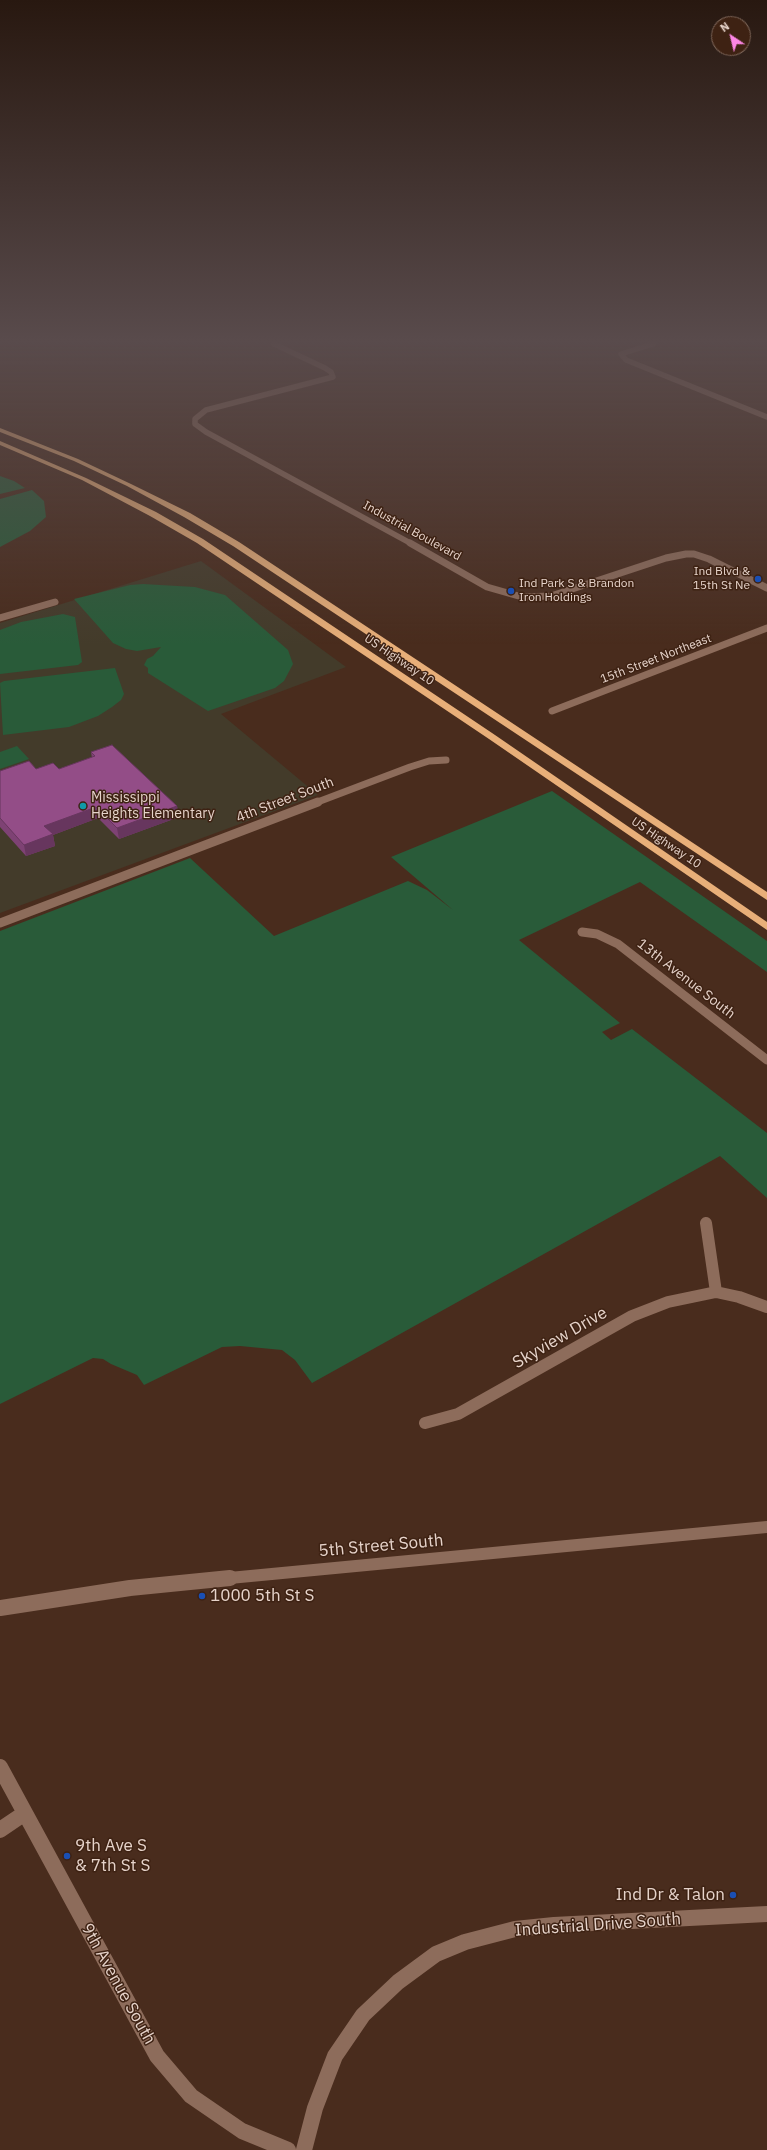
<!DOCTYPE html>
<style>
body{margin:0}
#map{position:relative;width:767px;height:2150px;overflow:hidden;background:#492c1d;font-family:"IBM Plex Sans",sans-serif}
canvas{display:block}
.north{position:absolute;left:711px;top:16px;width:40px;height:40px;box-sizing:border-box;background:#3e2213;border:1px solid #81695c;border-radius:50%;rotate:325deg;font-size:11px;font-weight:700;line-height:16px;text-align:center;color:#e6d3ca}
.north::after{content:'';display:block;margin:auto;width:14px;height:18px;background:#fc86e4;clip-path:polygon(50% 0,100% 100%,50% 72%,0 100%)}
</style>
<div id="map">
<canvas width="767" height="2150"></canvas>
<div class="north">N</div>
</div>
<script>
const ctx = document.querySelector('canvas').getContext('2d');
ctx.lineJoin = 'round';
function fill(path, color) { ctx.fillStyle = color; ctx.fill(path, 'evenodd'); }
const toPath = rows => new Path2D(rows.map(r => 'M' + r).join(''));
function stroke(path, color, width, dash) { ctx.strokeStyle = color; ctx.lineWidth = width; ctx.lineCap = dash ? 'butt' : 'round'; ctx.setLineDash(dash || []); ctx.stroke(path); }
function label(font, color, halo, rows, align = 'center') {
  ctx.font = font + ' "IBM Plex Sans",sans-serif'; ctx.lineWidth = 3; ctx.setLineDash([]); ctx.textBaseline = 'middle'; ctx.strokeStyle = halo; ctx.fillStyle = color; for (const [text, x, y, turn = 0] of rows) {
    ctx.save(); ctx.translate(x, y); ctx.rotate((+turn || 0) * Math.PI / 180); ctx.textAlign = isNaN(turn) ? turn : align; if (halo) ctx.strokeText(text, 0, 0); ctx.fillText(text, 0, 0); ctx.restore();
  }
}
fill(toPath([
 [201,561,346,667,221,714,318,795,0,913,0,623]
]), '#433b2a');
fill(toPath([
 [0,476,14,481,25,488,0,494],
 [32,490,44,501,46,517,30,531,0,547,0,499],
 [143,584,195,587,225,595,288,650,293,664,284,681,275,688,208,711,148,673,148,668,144,665,147,659,153,656,161,647,137,651,126,649,113,643,74,599,130,585],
 [63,614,75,617,82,662,78,665,0,674,0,630,21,622],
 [115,668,124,694,121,700,112,707,98,716,69,727,3,735,0,683,4,681],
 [17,746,29,759,0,769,0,752],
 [552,791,767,941,767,972,640,882,519,940,620,1023,602,1032,611,1040,632,1029,767,1133,767,1198,720,1156,312,1383,295,1360,282,1350,240,1346,222,1347,144,1385,137,1375,111,1364,103,1359,93,1358,0,1404,0,931,190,858,274,936,408,881,427,890,453,910,391,857]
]), '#295b39');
stroke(toPath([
 [274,344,325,368,331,372,333,377,206,410,195,419,195,424,206,432,412,544],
 [653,344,621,354,626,360,767,417]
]), '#8d6c5b', 5.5);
stroke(toPath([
 [410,543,487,587,522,597,551,596,666,558,686,554,694,554,709,559,767,588],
 [0,618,55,602],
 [552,711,767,628],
 [315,803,410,767,429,761,446,760]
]), '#8d6c5b', 7);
stroke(toPath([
 [0,923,318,802],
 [582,932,597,934,618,944,767,1060]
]), '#8d6c5b', 9);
stroke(toPath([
 [706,1223,716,1292],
 [425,1423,458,1414,632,1316,668,1302,716,1292,739,1297,767,1307],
 [219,1579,767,1527]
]), '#8d6c5b', 12);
stroke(toPath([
 [0,1608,130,1588,230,1578],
 [0,1767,157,2056,191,2096,242,2131,288,2150],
 [0,1830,25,1813],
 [304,2150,315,2108,335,2056,363,2015,398,1982,436,1954,465,1942,515,1929,554,1925,767,1914]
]), '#8d6c5b', 16);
fill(toPath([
 [0,428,78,459,131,484,190,513,239,542,767,892,767,900,233,546,184,517,127,486,74,461,0,432,0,428],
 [0,441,86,478,156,512,203,539,495,735,767,922,767,930,489,739,197,543,150,516,82,480,0,445,0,441]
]), '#e8af79');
fill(toPath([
 [91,752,177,806,179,817,119,839,98,818,53,835,55,846,26,856,0,827,0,771,36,769,59,769,92,758]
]), '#7e4274');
fill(toPath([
 [177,806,179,817,119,839,117,828],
 [96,807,98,818,53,835,55,846,26,856,24,845,44,826]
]), '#67365e');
const building = toPath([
 [112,745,177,806,117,828,96,807,44,826,53,834,24,845,0,818,0,771,29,761,36,769,53,763,59,769,95,756,91,752,112,745]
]);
fill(building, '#934d87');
stroke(building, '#67365e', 1);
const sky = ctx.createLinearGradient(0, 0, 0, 645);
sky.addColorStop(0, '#281810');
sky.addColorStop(0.53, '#594b4c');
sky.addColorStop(1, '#594b4c00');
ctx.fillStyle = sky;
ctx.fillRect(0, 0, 767, 645);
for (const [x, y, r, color] of [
 [758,579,4,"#1a4fb4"],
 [511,591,4,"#1a4fb4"],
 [83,806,4,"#0f9aa8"],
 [202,1596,4,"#1a4fb4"],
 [67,1856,4,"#1a4fb4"],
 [733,1895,4,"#1a4fb4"]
]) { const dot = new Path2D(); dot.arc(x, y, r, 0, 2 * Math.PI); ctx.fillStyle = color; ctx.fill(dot); stroke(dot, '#3e2213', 1.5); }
label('12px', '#e6d3ca', '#3e2213', [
 ["Industrial Boulevard",412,531,29],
 ["15th Street Northeast",656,659,-21],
 ["US Highway 10",399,660,34],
 ["US Highway 10",666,843,34]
]);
label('12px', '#e6d3ca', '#3e2213', [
 ["Ind Blvd &",750,572],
 ["15th St Ne",750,586],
 ["Ind Park S & Brandon",519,584,"left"],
 ["Iron Holdings",519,598,"left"]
], 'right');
label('14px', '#e6d3ca', '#3e2213', [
 ["Mississippi",91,798],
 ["Heights Elementary",91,814]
], 'left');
label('14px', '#e6d3ca', '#3e2213', [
 ["4th Street South",285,800,-21],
 ["13th Avenue South",686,979,38]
]);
label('17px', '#e6d3ca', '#3e2213', [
 ["Skyview Drive",560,1338,-30],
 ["5th Street South",381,1546,-5],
 ["Industrial Drive South",598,1925,-4],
 ["9th Avenue South",118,1984,61]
]);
label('17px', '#e6d3ca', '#3e2213', [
 ["1000 5th St S",210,1596],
 ["9th Ave S",75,1846],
 ["& 7th St S",75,1866],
 ["Ind Dr & Talon",725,1895,"right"]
], 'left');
</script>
